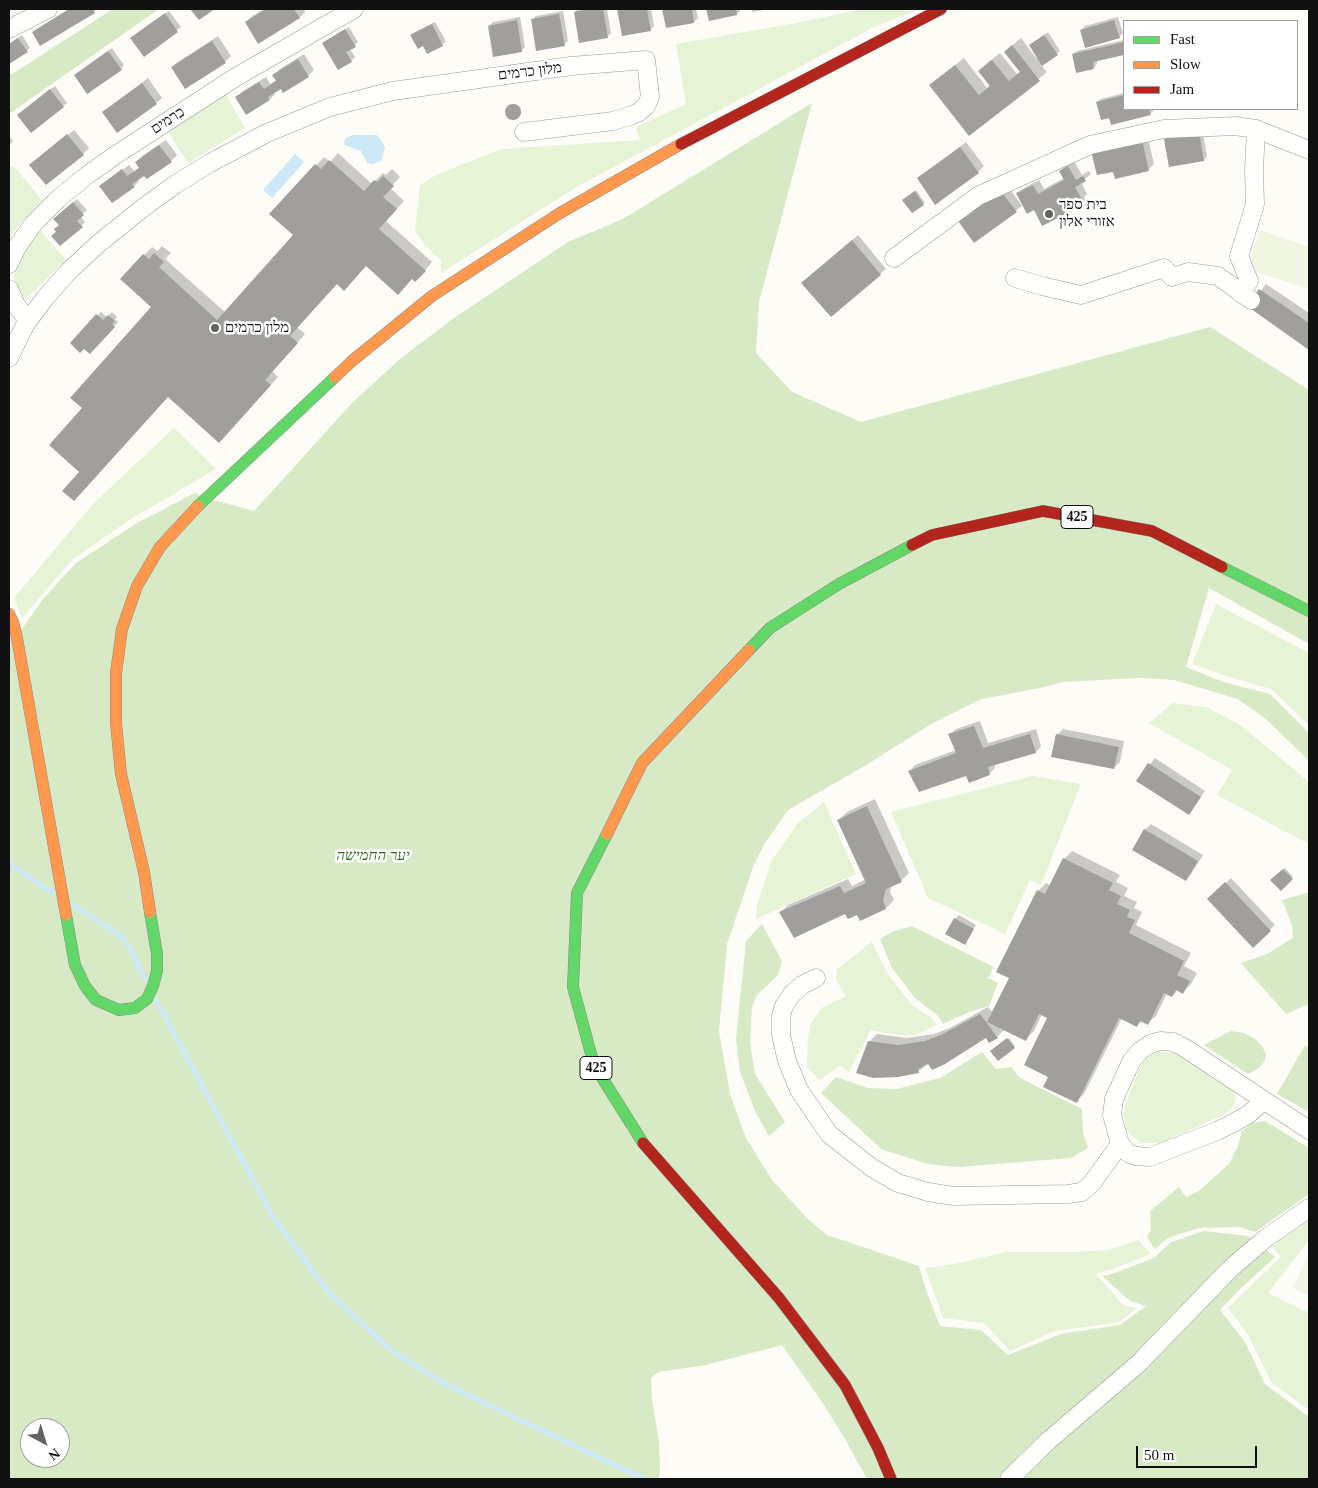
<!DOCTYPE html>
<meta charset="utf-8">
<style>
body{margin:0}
#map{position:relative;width:1318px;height:1488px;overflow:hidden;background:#fdfcf7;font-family:"Times New Roman",serif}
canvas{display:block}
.frame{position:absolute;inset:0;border:10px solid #111;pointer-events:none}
.legend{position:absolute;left:1123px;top:20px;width:175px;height:90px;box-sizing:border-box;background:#fff;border:1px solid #a0a0a0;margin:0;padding:6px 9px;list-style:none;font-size:15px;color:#111}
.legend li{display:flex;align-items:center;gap:10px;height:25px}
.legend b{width:25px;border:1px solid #a0a0a0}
.north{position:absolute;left:20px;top:1418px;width:50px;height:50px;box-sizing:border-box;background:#fff;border:1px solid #a0a0a0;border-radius:50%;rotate:141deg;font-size:14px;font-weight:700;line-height:20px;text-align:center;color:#111}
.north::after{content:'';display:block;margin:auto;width:18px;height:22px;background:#646362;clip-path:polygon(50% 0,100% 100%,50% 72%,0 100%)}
.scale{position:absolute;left:1136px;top:1446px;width:121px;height:22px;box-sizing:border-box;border:2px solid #111;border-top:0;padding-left:6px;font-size:15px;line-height:18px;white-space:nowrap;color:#111;-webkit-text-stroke:4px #fff;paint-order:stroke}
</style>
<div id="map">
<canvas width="1318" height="1488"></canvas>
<div class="frame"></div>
<ul class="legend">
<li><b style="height:6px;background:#63d668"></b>Fast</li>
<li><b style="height:6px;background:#ff974d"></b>Slow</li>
<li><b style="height:6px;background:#b3261e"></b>Jam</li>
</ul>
<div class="north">N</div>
<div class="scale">50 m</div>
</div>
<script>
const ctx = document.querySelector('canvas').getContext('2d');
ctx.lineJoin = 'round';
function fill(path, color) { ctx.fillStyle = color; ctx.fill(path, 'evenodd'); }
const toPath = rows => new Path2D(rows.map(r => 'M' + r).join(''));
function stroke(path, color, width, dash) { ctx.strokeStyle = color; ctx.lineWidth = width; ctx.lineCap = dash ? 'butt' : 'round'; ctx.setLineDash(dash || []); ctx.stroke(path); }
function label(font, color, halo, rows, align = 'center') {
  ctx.font = font + ' "Times New Roman","Noto Sans Hebrew",serif'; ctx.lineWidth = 5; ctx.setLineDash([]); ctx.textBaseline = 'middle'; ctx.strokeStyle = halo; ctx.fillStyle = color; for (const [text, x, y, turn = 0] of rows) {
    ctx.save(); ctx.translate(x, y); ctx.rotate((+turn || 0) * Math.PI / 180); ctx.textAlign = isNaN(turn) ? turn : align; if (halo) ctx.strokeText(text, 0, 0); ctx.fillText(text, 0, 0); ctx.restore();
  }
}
fill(toPath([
 [863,9,921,9,874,27,575,188,441,273,441,260,426,246,415,231,420,185,436,175,501,149,640,140,636,127,686,104,676,44,791,24],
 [225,93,245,128,188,163,166,129],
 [13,165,42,200,13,232,9,239,9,168],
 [39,229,66,260,26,299,22,297,17,289,14,279,15,270,23,251],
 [174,428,216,469,129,520,72,560,22,618,14,598,93,504],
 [1216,604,1309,653,1309,725,1271,689,1226,676,1192,664],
 [1173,703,1206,707,1239,724,1309,782,1309,844,1217,795,1232,770,1149,723],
 [1033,776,1081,784,1041,885,1030,880,1005,934,928,898,891,812],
 [824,802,856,874,756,919,757,905,772,860,798,823],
 [872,942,887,973,911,1004,930,1017,937,1025,914,1035,897,1035,871,1030,849,1072,840,1066,819,1080,807,1066,808,1036,811,1023,823,1007,846,996,836,980,837,969],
 [1167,1052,1180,1054,1223,1085,1231,1088,1236,1097,1234,1105,1229,1111,1223,1115,1161,1143,1141,1143,1133,1137,1127,1130,1123,1116,1125,1104,1140,1067,1146,1059,1156,1053],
 [1309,1220,1309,1240,1268,1293,1309,1313,1309,1410,1271,1382,1248,1335,1228,1308,1281,1257,1271,1245],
 [1139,1240,1150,1254,1113,1269,1096,1274,1124,1306,1137,1308,1119,1322,1055,1331,1010,1351,984,1323,943,1318,925,1268,950,1265,1006,1252,1076,1252,1109,1250]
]), '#e7f3d7');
fill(toPath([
 [113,9,159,9,9,114,9,76],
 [812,103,759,302,756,353,792,392,861,422,1210,327,1309,390,1309,644,1209,588,1186,667,1223,682,1270,694,1309,733,1309,761,1266,719,1238,699,1174,680,1141,678,1063,682,1040,688,981,699,931,724,868,764,788,810,765,843,753,867,727,944,719,1031,730,1094,746,1138,772,1180,809,1220,827,1235,919,1266,926,1290,940,1326,981,1330,1008,1355,1061,1334,1120,1325,1146,1306,1130,1301,1102,1276,1112,1274,1154,1258,1171,1242,1204,1231,1248,1236,1275,1257,1239,1290,1220,1310,1245,1342,1265,1384,1309,1417,1309,1479,867,1479,844,1437,822,1402,782,1345,706,1365,658,1372,651,1378,652,1399,659,1441,660,1472,658,1479,9,1479,9,639,21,630,43,599,76,563,137,523,195,493,210,499,254,511,353,402,400,359,454,318,568,242,623,219],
 [30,1428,60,1428,60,1458,30,1458],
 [1309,892,1309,1004,1286,1014,1241,963,1267,954,1293,938,1292,925,1282,900],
 [762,924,782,961,778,975,756,996,752,1008,750,1042,755,1074,785,1122,769,1136,755,1111,740,1072,736,1039,746,941],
 [912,926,994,967,988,978,998,983,989,1006,969,1012,943,1024,938,1016,915,998,892,968,880,939,892,932],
 [1231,1031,1244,1033,1255,1039,1262,1046,1266,1054,1265,1061,1259,1068,1248,1074,1204,1045],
 [1305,1045,1309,1048,1309,1112,1277,1094],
 [982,1052,996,1069,1011,1067,1020,1078,1082,1109,1083,1132,1088,1148,1071,1158,958,1167,928,1164,881,1149,821,1093,836,1077,868,1088,897,1089,940,1078],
 [1265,1121,1309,1148,1309,1194,1255,1232,1240,1227,1198,1228,1168,1238,1155,1249,1147,1237,1151,1230,1150,1211,1179,1187,1186,1197,1199,1191,1229,1164,1238,1146,1242,1131,1252,1123]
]), '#d8eac5');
fill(toPath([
 [1260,230,1309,247,1309,289,1247,269],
 [1309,1254,1309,1296,1293,1288]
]), '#f0f6e1');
fill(toPath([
 [352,135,377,135,383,143,385,149,381,161,372,164,367,163,361,151,345,145,344,142,345,139],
 [295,154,304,162,272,198,263,190]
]), '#cde8f7');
fill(toPath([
 [69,9,97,9,94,12,33,32],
 [264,9,304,9,305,12,300,17,246,22,252,16],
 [578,9,607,9,611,33,607,37,575,12],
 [619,9,651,9,654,26,650,30,623,34],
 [663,9,696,9,698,18,694,22,667,27],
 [708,9,740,9,740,11,737,14,710,19],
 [752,9,770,9,752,12],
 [169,11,181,27,144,55,136,34],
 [563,11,568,41,564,44,532,20,536,16],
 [520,17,525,47,521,51,489,26,493,22],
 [1118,17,1123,33,1119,37,1081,30,1085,26],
 [435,22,446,41,442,45,424,45,412,35,415,32],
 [349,27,358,42,350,49,355,57,351,61,324,43],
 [1048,32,1060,51,1041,65,1047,72,969,135,939,78,964,58,987,88,990,85,979,71,987,63,1000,53,1017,74,1021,72,1005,52,1021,38,1036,58,1038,57,1034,42],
 [22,35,30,48,9,63,9,44],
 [218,36,231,56,225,62,185,88,172,68,178,62],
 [1124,40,1124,54,1097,60,1097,64,1093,68,1073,54,1077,51],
 [112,48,124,65,121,69,79,72],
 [304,54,314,70,308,76,281,87,274,92,275,94,270,99,237,97,243,91,266,77,270,84,277,80,274,75,280,69],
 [148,78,162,98,156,103,104,112],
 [55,86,67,103,31,131,22,111],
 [1124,93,1124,109,1154,110,1150,114,1110,117,1097,102,1101,99],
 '507 111a7 7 0 1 1 14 0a7 7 0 1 1-14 0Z',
 [1202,129,1207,156,1204,160,1165,139,1169,136],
 [74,130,89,148,83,154,37,160],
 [1147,134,1154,164,1148,170,1116,177],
 [9,135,13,141,9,145],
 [166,140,177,155,171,161,145,174,138,179,139,181,134,186,101,186,129,165,134,171,140,167,137,162,142,156],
 [966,142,984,166,978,172,918,179],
 [338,153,372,184,383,173,386,175,392,169,400,177,390,188,404,201,386,221,432,262,423,273,413,278,366,265,337,283,297,327,305,334,272,371,278,377,227,434,168,396,81,472,84,408,153,307,122,279,152,247,157,251,162,246,171,253,165,259,225,312,295,235,271,214,324,157,330,162],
 [1074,161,1082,175,1089,171,1091,174,1081,182,1087,194,1084,197,1085,200,1080,206,1043,224,1035,209,1018,193,1024,188,1039,180,1044,189,1064,178,1060,171,1066,165],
 [1007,185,1022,206,975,241],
 [916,190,925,203,923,204,905,198],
 [77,199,87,210,80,216,85,222,61,245,57,232,60,225,55,219],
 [858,235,886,269,880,274,809,277],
 [1266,284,1309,313,1309,348,1249,306],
 [101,312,107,317,112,312,117,317,115,319,118,322,90,353,84,347,71,343],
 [980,721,988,743,1036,729,1041,746,1036,752,994,764,995,768,989,774,910,771,915,765,956,750,950,734,956,729],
 [1063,729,1124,741,1120,762,1114,768,1057,735],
 [1155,758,1205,791,1189,813,1138,780],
 [875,799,909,873,901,881,892,885,890,892,894,900,886,908,860,919,858,913,780,912,788,905,848,879,852,886,866,879,839,820,847,812],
 [1151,824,1203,855,1191,874,1186,879,1145,830],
 [1072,851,1120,875,1116,882,1128,888,1124,896,1137,902,1134,908,1142,912,1136,925,1191,953,1184,966,1197,973,1191,984,1183,992,1178,990,1172,996,1167,993,1156,1016,1148,1023,1142,1021,1137,1025,1122,1018,1084,1094,1076,1101,1050,1077,1049,1018,1042,1014,1034,1031,1026,1039,1005,1029,997,1037,986,1036,927,1064,918,1072,869,1042,877,1034,907,1038,934,1034,950,1028,988,1007,993,1013,1010,977,1038,891,1046,883,1051,886,1064,859],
 [1285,868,1293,877,1281,889,1272,880],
 [1231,878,1275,925,1253,946,1209,899],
 [959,915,976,925,965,944,955,919],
 [1009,1038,1015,1046,998,1060,992,1051]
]), '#0003');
stroke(toPath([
 [9,864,53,893],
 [73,905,124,938,145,979],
 [156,1000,273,1217,329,1293,391,1350,443,1383,644,1479]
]), '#cde8f7', 5);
fill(toPath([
 [69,9,92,9,95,13,40,46,32,32],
 [190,9,215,9,199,20],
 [266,9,294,9,300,18,258,44,245,22],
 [589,9,603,9,608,38,579,43,574,12],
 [617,9,647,9,651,31,622,36],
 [662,9,692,9,694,23,666,28],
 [706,9,736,9,737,15,709,21],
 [165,13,178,32,144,57,130,38],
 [559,14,565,46,536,51,531,19],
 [517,20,522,52,493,57,488,26],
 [1114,20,1120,38,1085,48,1080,30],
 [432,24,443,46,427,54,423,46,418,49,410,35],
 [345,29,356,47,346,52,352,62,338,70,322,43],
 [1044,35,1058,55,1042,66,1029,45],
 [18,38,28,52,9,64,9,44],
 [212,41,226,63,185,89,171,67],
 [1124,42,1124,55,1093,62,1094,69,1076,73,1072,54],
 [1012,45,1040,81,969,136,929,85,955,65,979,95,990,86,978,71,992,60,1009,81,1020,72,1004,52],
 [108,51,122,70,87,94,74,75],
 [298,59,309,77,283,93,281,89,268,97,270,100,246,115,235,97,259,82,264,89,276,81,272,75],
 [142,83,157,104,117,133,102,112],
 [50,89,64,107,31,133,17,115],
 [1124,95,1124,109,1149,109,1151,115,1111,125,1109,118,1101,120,1096,102],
 '505 112a8 8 0 1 1 16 0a8 8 0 1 1-16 0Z',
 [1199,132,1204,161,1169,167,1164,139],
 [67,134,84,155,46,185,29,165],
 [1142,139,1149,171,1115,179,1113,172,1097,175,1091,151],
 [159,145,172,162,147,179,144,176,132,184,135,187,112,203,99,186,122,169,127,176,139,168,135,162],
 [960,147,979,173,935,205,917,178],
 [329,160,364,191,374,180,377,182,383,176,394,186,383,197,397,209,379,229,426,271,415,282,412,279,398,295,366,266,344,291,337,284,290,336,298,343,265,380,271,385,219,443,168,397,74,501,62,491,79,472,49,445,82,408,70,398,151,307,120,279,143,254,149,259,154,253,164,262,159,267,217,320,293,235,269,214,315,164,321,169],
 [1068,166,1076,180,1083,176,1086,181,1075,187,1082,200,1078,202,1080,207,1042,226,1034,210,1027,214,1016,193,1033,185,1038,194,1064,180,1059,171],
 [1000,190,1017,212,974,243,958,221],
 [915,191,924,205,912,213,902,200],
 [73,202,84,215,77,221,83,227,60,246,51,236,56,232,54,229,59,225,53,219],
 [852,240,881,275,831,317,801,283],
 [1259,289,1309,323,1309,350,1247,306],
 [96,314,103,320,108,315,115,321,112,324,115,327,90,354,84,349,80,353,70,343],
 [974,726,983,748,1030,734,1036,753,988,767,990,775,969,783,966,776,919,792,908,771,956,753,948,734],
 [1056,734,1119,747,1114,769,1051,757],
 [1148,763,1201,797,1189,815,1136,781],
 [867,806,902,882,886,889,883,900,886,909,860,921,857,915,848,919,845,914,794,938,779,912,840,886,844,893,866,883,837,820],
 [1144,829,1198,861,1186,881,1132,850],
 [1063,858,1113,883,1109,890,1121,896,1117,904,1130,910,1127,917,1135,920,1129,933,1184,961,1177,975,1190,981,1183,994,1176,990,1172,997,1164,993,1148,1025,1140,1021,1137,1027,1119,1018,1077,1103,1043,1087,1048,1077,1024,1065,1047,1018,1039,1014,1026,1041,987,1022,1009,978,996,972,1037,890,1045,894],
 [1283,869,1293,879,1281,891,1270,880],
 [1225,882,1271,931,1253,948,1207,899],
 [954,918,974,929,965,945,945,934],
 [980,1014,998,1038,989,1043,986,1038,945,1064,932,1070,928,1064,918,1069,919,1073,898,1077,873,1078,856,1073,868,1041,898,1045,925,1041,941,1035],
 [1007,1038,1015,1048,998,1061,990,1051]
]), '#a19f9c');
const street = toPath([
 [9,29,48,9],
 [894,258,978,196,1090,145,1164,129,1235,126,1256,129,1309,150],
 [9,264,17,247,34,223,58,199,86,176,117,154,236,77,354,9],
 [1015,278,1042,286,1081,295,1164,268,1172,277,1188,272,1218,276,1251,300],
 [9,289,16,305,28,321],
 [1240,293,1249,281,1239,256,1255,204,1254,170,1256,129],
 [9,358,25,325,45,298,69,271,98,244,144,207,176,184,210,163,267,133,330,107,393,91,571,66,646,60,650,97,646,106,639,112,630,116,613,121,524,132],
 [816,978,802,985,792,994,784,1006,781,1016,781,1035,787,1061,799,1090,829,1134,872,1168,898,1183,928,1192,953,1196,1068,1194,1082,1192,1092,1183,1120,1144],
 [1263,1101,1249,1114,1235,1122,1217,1131,1150,1157,1136,1156,1128,1153,1120,1144,1112,1115,1114,1099,1131,1062,1140,1051,1150,1044,1161,1041,1173,1042,1185,1048,1309,1130],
 [1009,1479,1048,1441,1138,1364,1230,1269,1266,1238,1309,1208]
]);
const fast = toPath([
 [198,506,335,377],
 [1222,567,1309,611],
 [749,650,770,628,839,584,912,545],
 [607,834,577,893,573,987,594,1065,643,1143],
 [66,915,75,965,85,986,96,1000,119,1010,135,1008,147,999,153,986,157,971,157,954,150,912]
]);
const slow = toPath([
 [335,377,352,361,432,296,560,213,681,144],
 [9,614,13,622,17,638,66,915],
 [607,834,642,763,749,650],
 [150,912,144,872,121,774,116,723,116,673,122,629,137,586,160,547,198,506]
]);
const jam = toPath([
 [681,144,941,9],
 [912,545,932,535,1043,511,1152,531,1222,567],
 [643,1143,779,1298,845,1385,878,1448,891,1479]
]);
stroke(street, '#979795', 19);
stroke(fast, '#8e8d8b', 12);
stroke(slow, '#8e8d8b', 12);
stroke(jam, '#8e8d8b', 12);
stroke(street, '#fffffe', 18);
stroke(fast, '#63d668', 11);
stroke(slow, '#ff974d', 11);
stroke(jam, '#b3261e', 11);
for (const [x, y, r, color] of [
 [1049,214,5,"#646362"],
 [215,328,5,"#646362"]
]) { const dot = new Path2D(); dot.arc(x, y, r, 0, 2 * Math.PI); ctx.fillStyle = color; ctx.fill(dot); stroke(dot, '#fff', 2); }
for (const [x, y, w] of [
 [1077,517,32],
 [596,1068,32]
]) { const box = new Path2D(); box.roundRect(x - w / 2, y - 11.5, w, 23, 4); ctx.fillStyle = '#fff'; ctx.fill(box); stroke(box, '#111', 1); }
label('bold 14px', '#111', null, [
 ["425",1077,517],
 ["425",596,1068]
]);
label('15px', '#111', '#fff', [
 ["מלון כרמים",530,72,-7],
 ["כרמים",168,121,-33]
]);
label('15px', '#111', '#fff', [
 ["בית ספר",1059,205],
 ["אזורי אלון",1059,222],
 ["מלון כרמים",225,328]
], 'left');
label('italic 15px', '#2f6b1f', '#fff', [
 ["יער החמישה",373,856]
]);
</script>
